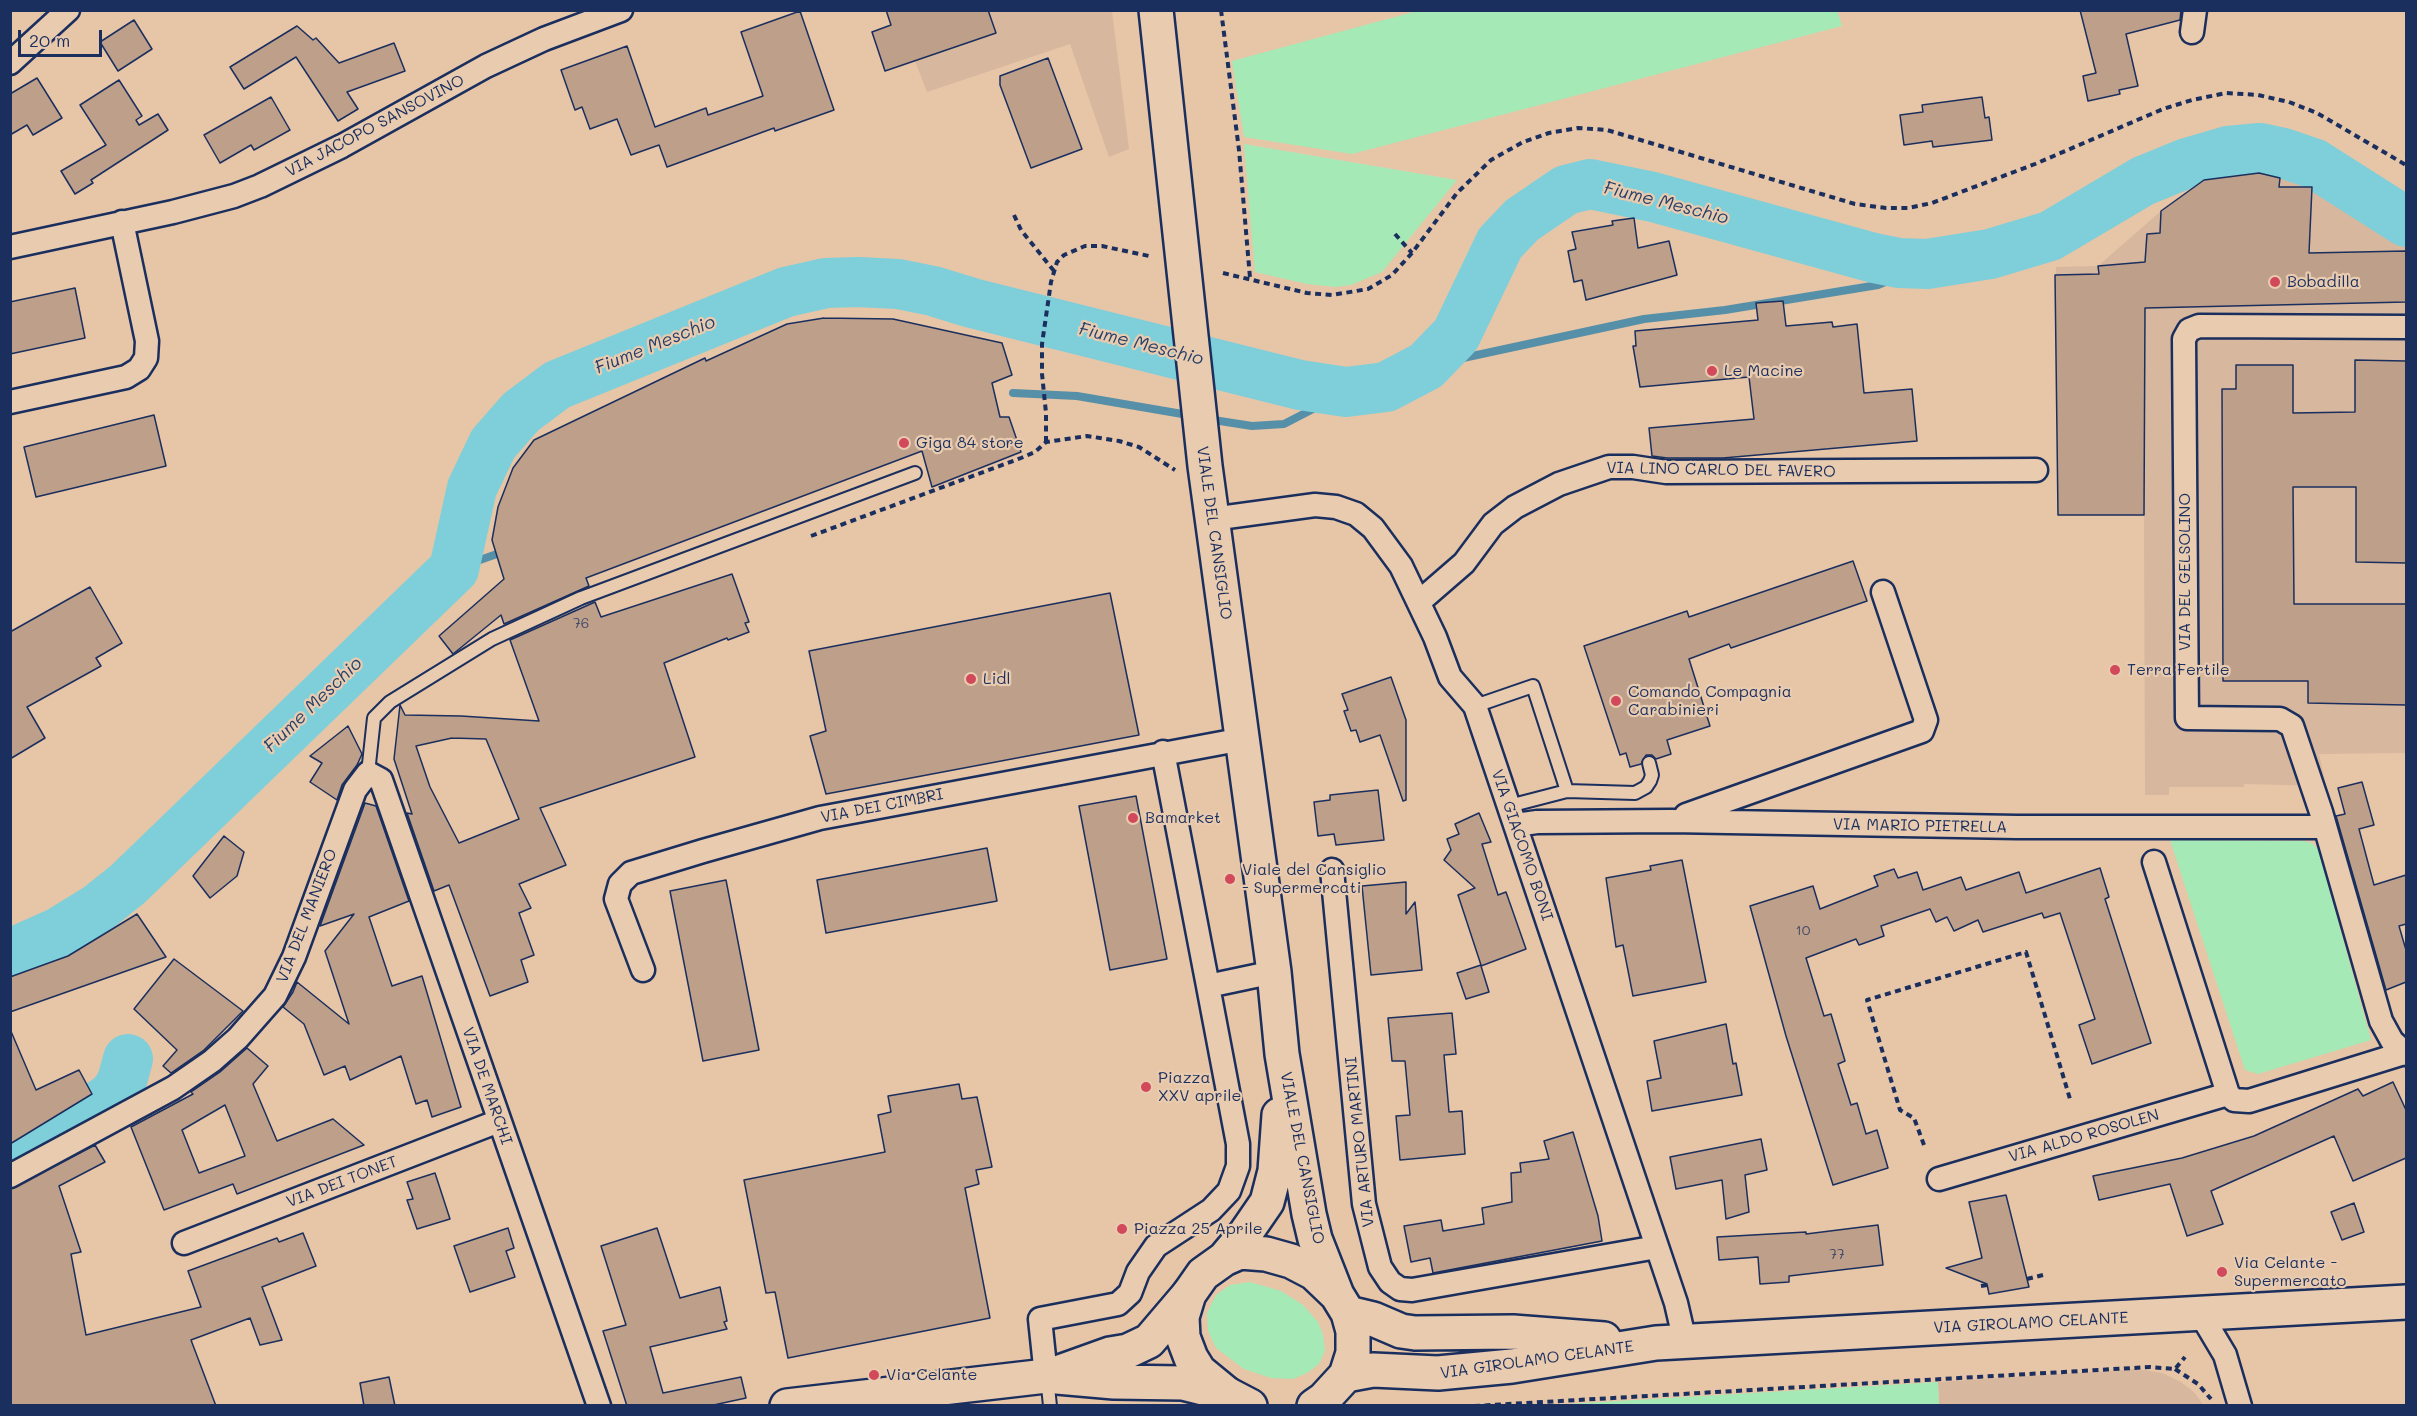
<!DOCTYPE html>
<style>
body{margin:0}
#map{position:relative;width:2417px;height:1416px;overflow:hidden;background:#e7c5a7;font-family:Mali,sans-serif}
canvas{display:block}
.frame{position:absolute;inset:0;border:12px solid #1b2f5e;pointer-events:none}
.scale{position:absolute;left:18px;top:30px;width:84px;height:27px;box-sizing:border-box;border:3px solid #1b2f5e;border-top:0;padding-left:8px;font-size:18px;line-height:21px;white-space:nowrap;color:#1b2f5e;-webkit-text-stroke:4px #e9cbaf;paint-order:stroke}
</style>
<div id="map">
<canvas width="2417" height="1416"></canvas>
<div class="frame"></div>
<div class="scale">20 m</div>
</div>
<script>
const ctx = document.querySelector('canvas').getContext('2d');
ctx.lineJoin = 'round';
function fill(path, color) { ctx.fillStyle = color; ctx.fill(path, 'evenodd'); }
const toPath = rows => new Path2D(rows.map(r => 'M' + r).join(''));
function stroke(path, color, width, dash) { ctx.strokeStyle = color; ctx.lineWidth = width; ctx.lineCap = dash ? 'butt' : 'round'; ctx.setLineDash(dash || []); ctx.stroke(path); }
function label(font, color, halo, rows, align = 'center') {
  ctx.font = font + ' Mali,sans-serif'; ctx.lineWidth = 4.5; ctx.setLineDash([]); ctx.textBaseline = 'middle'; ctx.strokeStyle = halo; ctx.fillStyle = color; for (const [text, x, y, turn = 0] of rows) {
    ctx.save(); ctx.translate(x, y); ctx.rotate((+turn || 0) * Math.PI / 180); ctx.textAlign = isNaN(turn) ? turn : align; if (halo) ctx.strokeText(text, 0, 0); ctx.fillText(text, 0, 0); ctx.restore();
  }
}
fill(toPath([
 [886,11,1112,11,1129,149,1109,157,1070,44,927,92,915,61,885,71,871,32,891,25],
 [2259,173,2293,180,2312,187,2312,190,2406,243,2406,753,2319,754,2326,786,2244,784,2244,787,2169,787,2169,795,2145,795,2144,515,2058,515,2056,267,2098,266,2161,211,2194,187,2213,180],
 [2137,1369,2162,1373,2181,1382,2195,1393,2203,1405,1939,1405,1938,1382]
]), '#d7b79d');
fill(toPath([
 [1837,10,1842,26,1352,154,1244,137,1232,61,1417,11],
 [1244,144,1457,180,1382,272,1351,285,1335,287,1307,284,1255,272],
 [2170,840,2303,841,2312,843,2318,849,2371,1040,2258,1074,2245,1070],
 [1250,1282,1281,1291,1303,1305,1318,1322,1323,1335,1325,1351,1319,1364,1307,1373,1293,1379,1271,1378,1244,1369,1216,1348,1208,1331,1207,1313,1216,1295,1230,1285],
 [1938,1382,1939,1405,1550,1405]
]), '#a5eab6');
stroke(toPath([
 [1426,366,1644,319,1725,310,1878,285,1927,264],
 [1013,393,1077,396,1194,416],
 [1207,419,1252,426,1284,424,1346,392],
 [454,569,497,554]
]), '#568fa8', 8);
stroke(toPath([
 [10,954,59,932,98,908,128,884,454,569,472,488,493,444,521,412,557,385,786,292,826,283,858,282,898,284,933,291,972,303,1300,385,1346,392,1386,387,1426,366,1456,335,1500,243,1522,220,1566,190,1590,184,1653,197,1874,258,1899,263,1927,264,1990,254,2050,236,2143,181,2187,163,2228,151,2260,148,2283,153,2315,164,2406,222],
 [10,1158,106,1101,116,1092,122,1081,128,1059]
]), '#7ecfd9', 50);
const building = toPath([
 [886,10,988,10,996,33,885,71,872,32,891,25,886,10],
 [2080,10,2181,10,2180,20,2126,34,2138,86,2119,90,2120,94,2088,101,2083,76,2096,73,2080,10],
 [800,11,834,110,775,131,774,128,667,167,659,145,631,155,617,119,590,129,582,107,575,110,561,70,627,46,655,127,706,108,708,115,763,96,741,32,800,11],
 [134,20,152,49,118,71,100,42,134,20],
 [297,26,313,40,316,38,339,63,394,43,405,71,347,92,358,109,338,121,296,57,244,89,230,67,297,26],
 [1048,58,1082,149,1031,168,1000,85,1000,76,1048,58],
 [37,78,62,118,33,135,27,125,10,135,10,94,37,78],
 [119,80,142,116,136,120,139,125,158,114,168,130,91,180,93,183,75,194,61,171,106,145,80,105,119,80],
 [271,97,290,130,254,150,251,145,220,163,204,135,271,97],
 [1982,97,1985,118,1989,117,1992,140,1933,147,1932,141,1904,145,1900,115,1923,112,1922,105,1982,97],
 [2259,173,2280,178,2279,187,2312,187,2309,253,2406,251,2406,302,2145,308,2144,515,2058,515,2055,275,2099,274,2098,266,2145,262,2147,234,2160,233,2161,211,2204,180,2259,173],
 [1634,218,1638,248,1669,241,1677,275,1586,300,1582,280,1574,282,1568,251,1576,249,1572,232,1613,225,1612,221,1634,218],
 [75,288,85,338,10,354,10,302,75,288],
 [1783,301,1786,326,1832,322,1833,327,1857,324,1864,393,1912,389,1917,441,1723,458,1667,458,1652,456,1649,428,1754,419,1749,377,1640,387,1633,346,1636,346,1635,331,1758,320,1756,303,1783,301],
 [824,318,893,319,1002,343,1012,375,992,383,1000,417,1009,417,1021,452,932,487,922,451,586,578,589,586,504,624,501,615,453,654,439,636,504,579,492,540,498,507,513,468,534,440,705,358,706,361,787,324,824,318],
 [2355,360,2406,361,2406,563,2356,562,2356,487,2293,487,2294,604,2406,604,2406,705,2308,703,2308,681,2223,681,2222,389,2236,389,2236,365,2293,365,2293,413,2355,412,2355,360],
 [154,415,166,466,36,497,24,447,154,415],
 [1853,561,1867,601,1731,648,1729,644,1689,659,1710,726,1667,740,1671,754,1656,759,1652,755,1646,755,1641,764,1630,767,1626,753,1620,755,1584,646,1687,611,1689,617,1853,561],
 [732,574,749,622,745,623,749,632,728,640,727,638,664,663,695,757,540,808,566,865,519,884,531,908,519,913,534,955,521,960,528,982,490,996,449,885,434,891,407,813,412,814,394,759,400,705,405,715,461,716,539,721,510,640,595,602,601,617,732,574],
 [452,738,486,739,519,819,459,843,430,787,416,746,452,738],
 [90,587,122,643,96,658,101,666,27,707,45,738,10,759,10,632,90,587],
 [1110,593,1139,735,826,794,810,736,826,731,809,651,1110,593],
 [1391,677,1406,720,1406,800,1403,801,1380,735,1360,742,1356,730,1351,731,1344,711,1348,710,1342,694,1391,677],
 [348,726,362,754,357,765,342,785,337,800,310,782,322,763,310,756,348,726],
 [2362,782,2374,825,2359,829,2374,885,2406,875,2406,924,2399,926,2406,950,2406,982,2386,990,2336,816,2345,814,2338,788,2362,782],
 [1378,790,1384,840,1336,845,1334,834,1318,836,1314,802,1330,800,1330,795,1378,790],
 [1136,796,1167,959,1110,970,1079,806,1136,796],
 [365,803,376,806,409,901,369,917,392,986,422,976,461,1107,432,1117,427,1100,416,1104,401,1056,350,1080,345,1066,324,1075,304,1024,283,1007,293,992,297,982,349,1024,325,951,354,914,320,926,365,803],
 [1479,813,1491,842,1482,844,1498,895,1506,892,1526,949,1481,966,1489,992,1466,999,1457,973,1481,965,1458,895,1475,888,1444,860,1451,850,1447,839,1459,834,1455,824,1479,813],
 [224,836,244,852,237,876,210,898,193,876,224,836],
 [987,848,997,901,826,933,817,880,987,848],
 [1682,860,1706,982,1633,996,1623,945,1616,947,1606,878,1651,870,1650,866,1682,860],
 [2100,868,2109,897,2105,899,2151,1043,2092,1064,2079,1025,2095,1019,2060,913,2044,918,2042,913,1983,932,1978,920,1954,931,1947,917,1936,922,1930,909,1881,926,1884,936,1859,945,1856,939,1806,958,1824,1016,1831,1014,1845,1061,1838,1064,1851,1105,1857,1103,1866,1134,1877,1130,1888,1168,1833,1185,1786,1036,1750,906,1813,886,1820,909,1878,886,1874,876,1894,869,1898,878,1917,872,1923,890,1961,877,1966,890,2019,872,2026,893,2100,868],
 [726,880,759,1050,703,1061,670,891,726,880],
 [1406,882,1406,914,1415,902,1422,970,1371,975,1362,886,1406,882],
 [137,914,166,957,10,1012,10,977,68,956,137,914],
 [174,959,243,1011,204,1050,171,1073,163,1066,177,1050,134,1009,174,959],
 [1452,1013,1456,1054,1444,1055,1449,1112,1462,1111,1465,1154,1400,1160,1396,1116,1410,1115,1405,1061,1392,1061,1388,1018,1452,1013],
 [1726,1024,1733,1064,1736,1063,1742,1095,1652,1111,1647,1081,1661,1078,1654,1041,1726,1024],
 [10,1029,36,1090,79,1070,92,1094,10,1144,10,1029],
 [247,1048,268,1066,253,1084,277,1141,333,1119,364,1145,237,1194,233,1184,164,1210,131,1127,193,1094,191,1092,220,1072,247,1048],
 [225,1105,245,1156,199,1173,182,1130,225,1105],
 [2393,1082,2406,1110,2406,1158,2353,1181,2334,1136,2211,1191,2223,1224,2187,1236,2170,1184,2099,1200,2093,1176,2182,1158,2254,1136,2358,1089,2363,1096,2393,1082],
 [959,1084,962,1099,977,1097,992,1167,976,1170,979,1184,965,1188,990,1318,788,1358,775,1292,766,1293,744,1180,885,1152,878,1115,891,1112,888,1096,959,1084],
 [1573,1132,1598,1216,1602,1241,1433,1273,1430,1258,1411,1262,1404,1226,1441,1220,1443,1231,1484,1224,1482,1208,1512,1202,1511,1173,1521,1172,1520,1163,1549,1159,1544,1141,1573,1132],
 [1761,1139,1767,1170,1745,1175,1749,1212,1726,1219,1722,1180,1676,1189,1670,1157,1761,1139],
 [95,1145,105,1162,59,1186,81,1252,71,1254,86,1335,201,1307,188,1271,277,1238,279,1242,303,1233,316,1266,262,1287,282,1340,260,1345,250,1318,191,1340,216,1406,10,1406,10,1189,95,1145],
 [435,1173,450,1219,417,1229,407,1200,413,1199,407,1182,435,1173],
 [2006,1195,2029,1287,1989,1294,1987,1284,1946,1268,1982,1258,1969,1202,2006,1195],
 [2354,1203,2364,1232,2342,1240,2331,1212,2354,1203],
 [1878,1225,1883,1265,1789,1276,1789,1282,1760,1284,1758,1257,1719,1260,1717,1237,1806,1232,1806,1234,1878,1225],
 [508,1228,514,1248,506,1251,515,1277,470,1292,454,1246,508,1228],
 [657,1228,680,1298,720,1287,727,1321,724,1322,727,1329,650,1347,663,1393,741,1377,746,1398,709,1406,627,1406,603,1331,626,1325,601,1246,657,1228],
 [389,1377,395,1406,364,1406,360,1383,389,1377]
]);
fill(building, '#be9f89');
stroke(building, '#1b2f5e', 1.5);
const lane = toPath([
 [1475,706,1533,686,1567,791],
 [368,773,374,718,390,702,492,639,581,598,915,473],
 [1509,806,1567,791,1635,793,1646,787,1650,781,1652,775,1649,763],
 [1047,1377,1050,1406]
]);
const street = toPath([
 [2192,32,2195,10],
 [10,63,68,10],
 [10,247,173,212,234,196,260,186,342,146,486,66,544,39,621,10],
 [2406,327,2199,326,2189,330,2184,339,2187,718,2280,719,2292,726,2321,812,2381,1021,2392,1041,2406,1054],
 [10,402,126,377,139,369,146,358,147,341,122,222],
 [1212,519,1315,505,1336,507,1356,514,1373,528,1401,566,1435,637,1450,677,1475,706,1676,1303,1685,1342],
 [1419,602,1464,563,1493,524,1515,507,1559,484,1609,467,1633,467,1666,472,2036,470],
 [1163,752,1208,986],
 [1686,815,1922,731,1926,720,1883,592],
 [1516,825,1537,822,1671,821,2017,827,2325,827],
 [2154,862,2228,1094,2234,1100,2249,1101,2404,1053],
 [1332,870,1364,1204,1380,1267,1390,1282,1400,1289,1412,1290,1657,1247],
 [643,970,616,899,620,884,631,873,703,851,820,818,1243,739],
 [10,1176,173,1088,212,1061,238,1038,275,996,294,957,355,790,368,773,381,780,599,1406],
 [1939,1179,2228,1094],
 [184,1243,499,1121],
 [2200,1313,2225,1355,2240,1406],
 [1046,1376,1040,1319,1118,1304,1130,1293,1138,1272,1156,1246,1211,1210,1229,1191,1238,1166,1238,1144,1208,986,1274,972]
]);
const secondary = toPath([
 [1057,1373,1110,1354,1128,1351,1149,1341,1189,1294],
 [787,1406,1046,1376,1114,1382,1183,1383,1227,1394]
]);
const primary = toPath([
 [1156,10,1205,466,1274,972,1282,1054,1309,1214,1315,1239,1337,1295],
 [1224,1259,1245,1234,1267,1202,1275,1171,1279,1115],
 [1348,1313,1373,1319,1401,1331,1415,1333,1513,1332,1604,1339],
 [1346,1375,1373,1370,1438,1373,1512,1366,1656,1343,2406,1302],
 [1250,1406,1227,1394,1199,1371,1191,1358,1183,1337,1182,1317,1189,1294,1203,1274,1224,1259,1240,1252,1266,1254,1291,1261,1314,1273,1337,1295,1348,1313,1353,1331,1353,1353,1346,1375,1324,1399,1314,1406]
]);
stroke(lane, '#1b2f5e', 16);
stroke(street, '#1b2f5e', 27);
stroke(secondary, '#1b2f5e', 38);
stroke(primary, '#1b2f5e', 38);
stroke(toPath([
 [1221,10,1239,150,1250,278],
 [1014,215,1021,230,1054,271],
 [1395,234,1412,253],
 [1223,273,1307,293,1332,295,1368,289,1392,275,1412,253,1457,193,1491,160,1523,142,1549,133,1578,128,1607,130,1855,204,1886,208,1908,208,1932,203,2035,164,2163,109,2192,100,2226,93,2258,95,2289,102,2317,113,2406,165],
 [1046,442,1046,413,1042,374,1042,344,1051,282,1057,262,1064,255,1085,246,1102,246,1149,256],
 [811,536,1021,458,1035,452,1046,442,1087,436,1119,441,1139,447,1175,470],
 [1924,1145,1914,1118,1900,1110,1867,1000,2026,952,2070,1099],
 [2027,1279,2043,1275],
 [1981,1286,1987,1285],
 [2175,1369,2198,1384,2211,1399],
 [1474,1406,2150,1367,2175,1369,2185,1357]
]), '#1b2f5e', 4, [6, 4.5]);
stroke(lane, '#e9cbaf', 12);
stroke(street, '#e9cbaf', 22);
stroke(secondary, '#e9cbaf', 33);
stroke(primary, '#e9cbaf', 33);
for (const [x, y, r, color] of [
 [2275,282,6,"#d1495b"],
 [1712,371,6,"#d1495b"],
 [904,443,6,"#d1495b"],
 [2115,670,6,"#d1495b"],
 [971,679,6,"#d1495b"],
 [1616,701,6,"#d1495b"],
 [1133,818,6,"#d1495b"],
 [1230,879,6,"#d1495b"],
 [1146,1087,6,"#d1495b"],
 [1122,1229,6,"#d1495b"],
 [2222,1272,6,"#d1495b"],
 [874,1375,6,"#d1495b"]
]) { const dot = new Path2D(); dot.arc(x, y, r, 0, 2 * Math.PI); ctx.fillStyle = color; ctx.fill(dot); stroke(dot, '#e9cbaf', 2); }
label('14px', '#444b69', null, [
 ["76",581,624],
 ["10",1803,931],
 ["77",1837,1255]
]);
label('16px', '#1b2f5e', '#e9cbaf', [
 ["VIA JACOPO SANSOVINO",375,126,-28],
 ["VIA LINO CARLO DEL FAVERO",1721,470,1],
 ["VIALE DEL CANSIGLIO",1214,533,82],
 ["VIA DEL GELSOLINO",2185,572,-90],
 ["VIA DEI CIMBRI",882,806,-11],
 ["VIA MARIO PIETRELLA",1920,826,1],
 ["VIA GIACOMO BONI",1522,845,71],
 ["VIA DEL MANIERO",307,916,-69],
 ["VIA DE MARCHI",487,1086,71],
 ["VIA ALDO ROSOLEN",2084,1136,-16],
 ["VIA ARTURO MARTINI",1360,1142,-96],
 ["VIALE DEL CANSIGLIO",1302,1158,79],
 ["VIA DEI TONET",342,1182,-21],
 ["VIA GIROLAMO CELANTE",2031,1323,-3],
 ["VIA GIROLAMO CELANTE",1537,1360,-8]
]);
label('16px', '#1b2f5e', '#e9cbaf', [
 ["Bobadilla",2287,282],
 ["Le Macine",1724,371],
 ["Giga 84 store",916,443],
 ["Terra Fertile",2127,670],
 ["Lidl",983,679],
 ["Comando Compagnia",1628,692],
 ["Carabinieri",1628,710],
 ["Bamarket",1145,818],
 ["Viale del Cansiglio",1242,870],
 ["- Supermercati",1242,888],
 ["Piazza",1158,1078],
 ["XXV aprile",1158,1096],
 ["Piazza 25 Aprile",1134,1229],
 ["Via Celante -",2234,1263],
 ["Supermercato",2234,1281],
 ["Via Celante",886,1375]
], 'left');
label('italic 18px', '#253f6a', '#e9cbaf', [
 ["Fiume Meschio",1666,203,14],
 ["Fiume Meschio",1141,344,14],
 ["Fiume Meschio",655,345,-22],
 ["Fiume Meschio",313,705,-44]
]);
</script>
